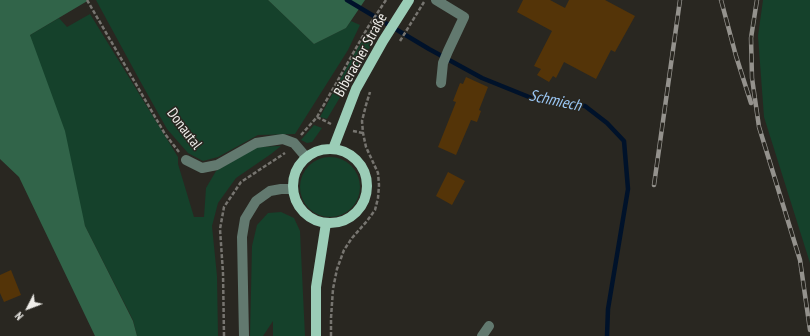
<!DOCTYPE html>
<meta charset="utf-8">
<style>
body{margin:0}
#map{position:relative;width:810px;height:336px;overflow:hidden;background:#292721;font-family:"PT Sans Narrow",sans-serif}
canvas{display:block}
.north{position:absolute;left:8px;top:288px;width:40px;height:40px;-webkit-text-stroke:3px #292721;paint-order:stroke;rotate:228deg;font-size:11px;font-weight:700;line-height:16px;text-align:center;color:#efeeea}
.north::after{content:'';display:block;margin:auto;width:14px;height:18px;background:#efeeea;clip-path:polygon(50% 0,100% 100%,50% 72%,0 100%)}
</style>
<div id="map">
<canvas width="810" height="336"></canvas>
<div class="north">N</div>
</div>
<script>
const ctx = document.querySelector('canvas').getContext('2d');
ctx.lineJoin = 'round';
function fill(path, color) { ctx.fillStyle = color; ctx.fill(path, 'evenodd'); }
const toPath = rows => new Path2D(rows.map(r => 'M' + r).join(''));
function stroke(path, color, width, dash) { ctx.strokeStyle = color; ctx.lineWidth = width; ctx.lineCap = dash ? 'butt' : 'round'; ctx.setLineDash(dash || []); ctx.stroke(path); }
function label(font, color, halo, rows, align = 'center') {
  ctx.font = font + ' "PT Sans Narrow",sans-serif'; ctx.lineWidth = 3; ctx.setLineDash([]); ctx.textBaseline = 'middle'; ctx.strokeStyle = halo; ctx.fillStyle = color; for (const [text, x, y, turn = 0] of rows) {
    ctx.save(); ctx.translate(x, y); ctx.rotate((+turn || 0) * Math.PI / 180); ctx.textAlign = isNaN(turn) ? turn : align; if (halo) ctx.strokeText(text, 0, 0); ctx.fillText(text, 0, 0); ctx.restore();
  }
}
fill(toPath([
 [96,0,268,0,314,44,346,28,351,21,360,25,348,50,295,134,258,135,218,157,203,161,188,153,167,129,139,79],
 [763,0,810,0,810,263,764,117,758,36],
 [90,14,178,157,178,164,194,217,204,217,206,188,216,171,257,147,281,146,271,154,236,178,218,203,212,226,217,276,218,336,137,336,133,320,85,226,30,35,59,18,67,27],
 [372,26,379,32,327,119,320,117,354,54],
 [314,125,322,128,312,142,307,143,301,140],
 '300 187a30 30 0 1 1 60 0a30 30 0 1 1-60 0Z',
 [281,212,294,218,300,231,305,336,273,336,273,321,263,336,250,336,252,246,257,225,268,213]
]), '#15412b');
fill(toPath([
 [0,0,89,0,30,35,65,131,85,226,133,321,137,336,95,336,19,177,0,159],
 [268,0,365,0,346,28,314,44]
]), '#316449');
stroke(toPath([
 [347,0,429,49,482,78,534,99,585,106,607,123,624,141,628,189,608,309,607,336]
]), '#00122a', 4.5);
fill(toPath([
 [523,0,550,0,565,8,569,0,605,0,635,16,615,52,611,50,596,79,564,62,556,78,553,76,549,82,537,75,541,69,534,66,552,31,517,12],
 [466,77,488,87,479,110,481,111,477,122,471,120,456,155,438,147,456,102,453,101,460,83,463,84],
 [448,172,465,181,452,205,436,196],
 [11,270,21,295,4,302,0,293,0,275]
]), '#543408');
stroke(toPath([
 [87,0,165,134,179,152],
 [400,41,424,2],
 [317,117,331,124],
 [353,131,363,133],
 [301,135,317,117,368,27,386,0],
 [224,336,223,273,220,229,224,207,241,182,285,153],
 [331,336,331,318,333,289,337,269,344,250,352,238,367,221,375,210,378,198,379,185,378,173,366,147,363,133,362,121,366,105,370,92]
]), '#777570', 2.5, [4, 2]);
stroke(toPath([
 [436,0,464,17,448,51,443,63,441,83],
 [186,160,202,168,217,165,256,143,283,139,294,143,306,157],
 [244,336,242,237,245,219,256,201,270,191,281,189,292,189],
 [482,336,489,326]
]), '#62796f', 10);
stroke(toPath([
 '293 186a37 37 0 1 1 74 0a37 37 0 1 1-74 0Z',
 [333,149,356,89,383,41,409,0],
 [316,336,316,287,326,223]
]), '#9bcdb7', 10);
const rail = toPath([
 [721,0,736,56,751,103],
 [757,0,751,38,752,78,759,127,800,260,810,330],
 [654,185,680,0]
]);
stroke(rail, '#94928d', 4.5);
stroke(rail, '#292721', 3, [9]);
label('15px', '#efeeea', '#292721', [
 ["Biberacher Straße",361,55,-61],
 ["Donautal",184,129,53]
]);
label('italic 16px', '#9bc8f6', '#292721', [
 ["Schmiech",555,101,12]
]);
</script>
